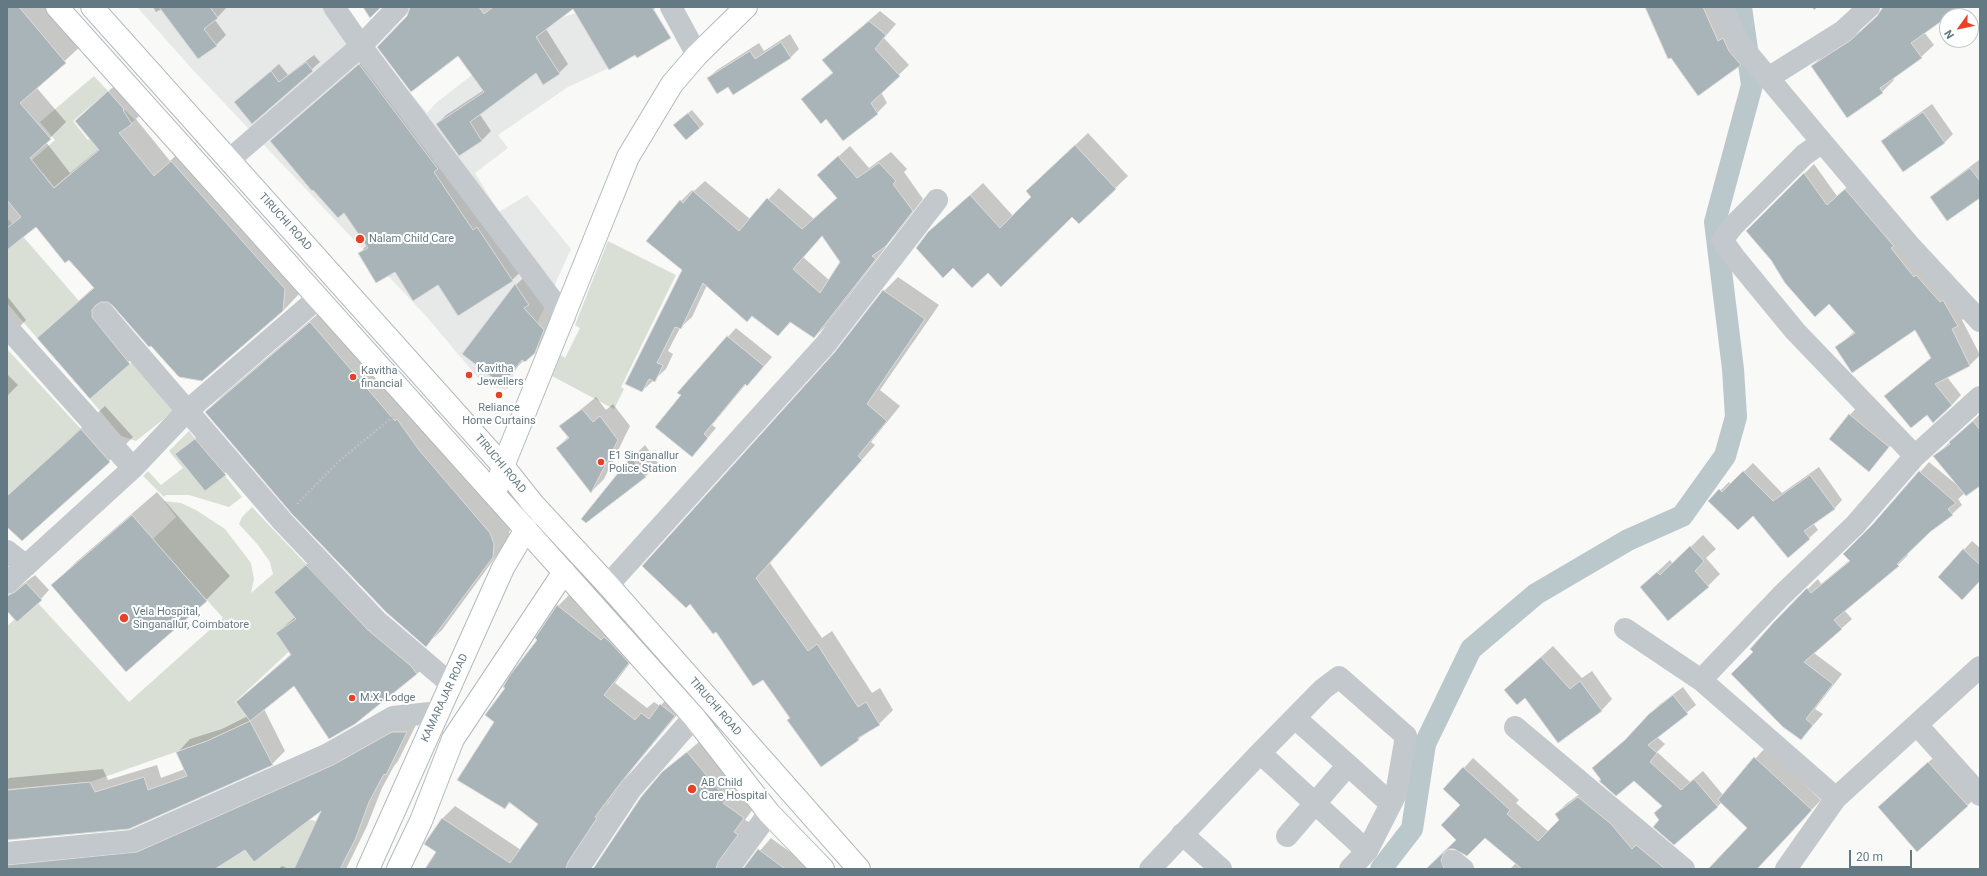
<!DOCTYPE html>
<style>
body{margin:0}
#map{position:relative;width:1987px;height:876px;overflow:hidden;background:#f9f9f7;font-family:Roboto,sans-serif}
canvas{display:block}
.frame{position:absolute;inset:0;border:8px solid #637983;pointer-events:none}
.north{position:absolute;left:1939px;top:8px;width:40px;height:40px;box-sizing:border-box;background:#fff;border:1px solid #c1c9cd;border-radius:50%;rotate:237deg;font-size:11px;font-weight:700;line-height:16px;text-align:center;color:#637983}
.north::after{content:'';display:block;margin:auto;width:14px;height:18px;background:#ea4026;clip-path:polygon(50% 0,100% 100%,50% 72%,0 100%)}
.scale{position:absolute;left:1849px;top:850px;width:63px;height:18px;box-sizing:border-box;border:2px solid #637983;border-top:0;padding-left:5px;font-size:12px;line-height:14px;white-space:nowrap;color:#637983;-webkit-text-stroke:3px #fff;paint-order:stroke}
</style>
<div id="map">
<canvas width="1987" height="876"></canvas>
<div class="frame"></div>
<div class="north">N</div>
<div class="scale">20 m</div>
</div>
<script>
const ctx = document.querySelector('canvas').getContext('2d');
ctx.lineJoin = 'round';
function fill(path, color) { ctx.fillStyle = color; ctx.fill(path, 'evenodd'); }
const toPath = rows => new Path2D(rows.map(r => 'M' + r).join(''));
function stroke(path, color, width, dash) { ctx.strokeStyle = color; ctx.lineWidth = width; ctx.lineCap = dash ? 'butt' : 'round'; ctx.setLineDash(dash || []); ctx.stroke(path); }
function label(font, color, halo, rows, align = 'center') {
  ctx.font = font + ' Roboto,sans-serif'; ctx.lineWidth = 4; ctx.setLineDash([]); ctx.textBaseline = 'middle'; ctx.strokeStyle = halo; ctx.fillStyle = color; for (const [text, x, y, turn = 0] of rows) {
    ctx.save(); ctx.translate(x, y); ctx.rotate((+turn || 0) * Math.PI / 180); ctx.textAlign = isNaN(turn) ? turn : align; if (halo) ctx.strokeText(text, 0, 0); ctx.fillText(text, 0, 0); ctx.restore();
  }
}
fill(toPath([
 [137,7,325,7,363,37,427,113,436,103,477,71,523,47,563,17,598,7,654,7,663,43,568,87,498,135,508,148,475,173,499,212,527,195,571,249,507,390,484,385,426,316,192,69]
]), '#e7e9e8');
fill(toPath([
 [94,76,108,91,73,121,88,140,125,110,135,120,54,187,43,173,7,202,7,182,55,140,40,122],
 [7,218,79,301,37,338,7,303],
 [608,241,676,275,621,387,624,389,614,409,552,376,561,355,565,358,580,328,575,325],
 [7,349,81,429,7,496],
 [132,362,174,411,136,441,121,436,90,399],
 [189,431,242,497,229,507,189,495,166,495,164,497,143,476,148,471,161,485,183,468,169,451],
 [164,501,181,503,196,510,225,529,251,563,254,579,251,593,273,574,270,562,258,545,239,524,242,517,252,507,342,602,235,702,250,721,207,741,90,782,7,789,7,626,36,601,129,702,223,618,153,539,176,517],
 [293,809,310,820,317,821,301,869,215,869,245,850,254,862,273,848,278,843]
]), '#dadfd6');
fill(toPath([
 [7,7,48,7,81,46,36,87,66,122,46,142,70,173,99,149,76,121,125,76,148,107,136,119,170,161,187,145,301,273,299,294,283,311,114,305,108,301,145,347,90,397,38,338,94,287,36,226,7,249],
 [153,7,227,7,215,20,226,35,216,45,162,9,156,12],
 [411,7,656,7,653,10,573,8,546,29,568,64,559,73,536,72,479,113,491,131,482,140,459,154,437,124,446,115,484,90,458,55,408,16],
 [1646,7,1719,7,1752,53,1741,64,1698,95],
 [1812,7,1818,7,1814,10],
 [1885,7,1959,7,1924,32,1934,45,1921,57,1893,78,1894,80,1882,92,1812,66,1824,54,1865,28,1880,14],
 [880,11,896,24,884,38,909,65,881,92,887,103,877,113,826,118,802,99,833,72,823,60],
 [790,34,799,49,791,57,733,94,728,86,708,78,717,70,759,43,764,51],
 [374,51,527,266,512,280,459,315,439,284,396,271,360,253,367,245,344,211,272,141],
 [314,55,320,62,252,122,235,102,279,64,288,75],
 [1932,104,1953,134,1944,143,1883,141,1891,133],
 [692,110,704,124,700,128,678,121],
 [1088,133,1128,176,1079,223,1072,215,988,271,929,233,983,183,1013,216,1033,197,1040,179],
 [850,146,869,168,891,152,907,169,904,172,923,199,897,233,884,246,886,247,826,326,814,337,791,322,778,335,707,285,692,317,680,328,668,351,673,354,666,369,642,391,683,270,648,240,681,201,692,190,694,191,705,181,750,219,779,188,814,219,838,197,830,164],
 [822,235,842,262,829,280,803,257],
 [1979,160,1980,196,1931,197,1940,189],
 [1814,164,1837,196,1855,180,1968,315,1962,320,1980,355,1970,365,1947,377,1961,395,1952,405,1927,414,1886,396,1932,357,1915,328,1836,348,1855,331,1829,303,1772,259,1747,231],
 [531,270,559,315,550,336,524,360,502,384,464,354,516,285],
 [898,277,939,305,880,390,900,406,871,442,875,445,770,563,822,638,832,631,872,693,880,688,893,710,879,724,821,766,763,678,716,630,835,354,884,291],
 [7,296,26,320,7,340],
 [326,307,510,528,508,540,442,630,426,645,206,412,222,396],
 [736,328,772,357,756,376,747,385,746,384,712,425,716,428,692,456,683,395,678,392],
 [7,374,18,385,7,396],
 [596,397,606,410,613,404,630,426,604,479,591,492,557,448,569,436,561,426],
 [105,406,133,437,109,461,7,525,7,497],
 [1858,406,1897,438,1869,471,1850,415],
 [1980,414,1980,485,1965,493,1958,499,1962,505,1952,514,1929,531,1906,553,1908,555,1898,565,1844,610,1852,619,1814,653,1842,674,1815,709,1823,714,1801,739,1755,652,1774,622,1818,579,1821,584,1850,560,1873,525,1929,462,1957,485,1935,456],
 [204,431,234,465,205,490,177,454],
 [645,445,658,463,646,476,586,522,583,519,632,458],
 [1753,463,1782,493,1819,467,1842,500,1834,509,1813,523,1818,530,1788,557,1753,514,1710,501,1729,482,1731,484],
 [157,492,230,576,206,600,126,670,53,585,76,562],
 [1703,535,1716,549,1706,558,1720,574,1708,586,1641,587,1670,560,1673,564],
 [1972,541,1980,548,1980,580,1939,577],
 [319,553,429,662,417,674,294,685,264,709,285,751,272,764,7,839,7,780,9,778,103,769,108,780,157,765,161,778,185,769,177,753,190,739,222,729,248,716,237,702,292,653,277,633,295,617,275,592],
 [35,575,49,590,41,599,7,610,7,596],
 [570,594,640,650,615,683,647,708,654,702,660,706,673,693,686,704,633,768,607,805,608,806,588,869,426,869,438,852,426,844,443,818,455,806,521,850,540,824,511,802,505,808,495,722,507,688,539,640,558,606],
 [1553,646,1582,678,1592,671,1612,699,1601,711,1525,696,1505,690],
 [1683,687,1696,705,1657,737,1665,744,1657,752,1690,782,1703,771,1723,795,1765,748,1821,800,1755,869,1709,869,1748,828,1722,802,1717,807,1660,820,1662,806,1634,780,1602,780,1593,768,1631,735,1659,705],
 [406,719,419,719,398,761,394,766,382,788,367,826,346,869,295,869,324,808,245,848,213,869,7,869,7,839,10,847,147,841],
 [700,741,738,788,735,791,755,806,745,820,749,822,737,869,594,869,663,773],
 [1942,750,1980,793,1967,806,1879,807],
 [1473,758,1519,800,1516,803,1549,832,1560,820,1556,814,1566,804,1589,787,1684,869,1510,869,1516,863,1485,837,1450,848,1451,855,1467,869,1427,869,1458,840,1464,768],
 [771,838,812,868,811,869,744,869],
 [282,866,289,869,278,869]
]), '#0003');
stroke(toPath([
 [1381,869,1412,829,1425,744,1471,649,1536,594,1628,540,1682,516,1725,456,1736,417,1733,369,1715,222,1752,85,1741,7]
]), '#bac8cb', 22);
const building = toPath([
 [7,7,19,7,66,63,20,103,51,139,30,158,54,188,99,150,75,121,108,91,124,109,123,110,132,124,119,133,154,176,171,161,285,289,283,311,202,381,179,377,151,346,149,347,113,306,108,302,101,302,96,305,92,310,92,317,130,364,90,399,37,338,94,288,69,260,65,263,36,227,7,250,7,228,21,217,7,200,7,7],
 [159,7,210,7,218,18,204,29,217,46,198,59,159,7],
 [363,7,381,7,370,18,363,7],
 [410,7,479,7,484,14,493,7,652,7,671,38,637,58,635,55,609,70,573,9,536,37,560,74,543,85,536,73,470,122,482,141,459,156,436,124,484,92,458,56,411,92,377,47,407,16,410,7],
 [1645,7,1703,7,1718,41,1723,38,1729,51,1741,65,1698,96,1671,58,1668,59,1645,7],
 [1883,7,1961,7,1911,43,1922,58,1880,88,1883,93,1847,118,1811,66,1851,40,1877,16,1883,7],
 [869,21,886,35,875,49,900,76,871,103,878,114,843,141,826,119,821,124,801,99,833,73,822,60,869,21],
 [781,42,791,58,733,95,728,87,717,94,707,78,750,51,755,59,781,42],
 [306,62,313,71,252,124,234,102,271,71,279,82,306,62],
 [359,64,438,169,434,172,473,230,477,227,513,281,458,316,438,285,413,301,395,272,376,283,358,253,368,248,344,213,338,218,313,190,312,191,270,141,359,64],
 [1923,112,1945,143,1903,172,1881,141,1923,112],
 [688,113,700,128,686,140,673,125,688,113],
 [1075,145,1116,189,1079,224,1072,217,1001,287,988,273,972,288,953,268,943,278,916,248,928,232,970,195,1000,228,1031,197,1026,191,1075,145],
 [838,156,857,178,879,163,896,181,893,184,913,211,886,246,872,256,876,259,814,338,790,322,778,336,752,316,747,322,703,283,681,329,675,327,657,363,663,365,655,382,649,379,642,392,625,384,682,270,646,241,680,200,683,203,693,191,739,231,767,198,802,229,837,198,817,175,838,156],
 [822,236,840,262,820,293,793,269,822,236],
 [1970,168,1980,181,1980,198,1947,221,1930,197,1970,168],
 [1804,173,1827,205,1845,189,1892,244,1894,246,1891,248,1914,277,1916,275,1940,302,1943,300,1958,326,1952,329,1970,366,1935,384,1952,405,1933,423,1927,415,1911,428,1884,396,1931,358,1915,330,1852,373,1835,347,1855,333,1829,304,1815,317,1785,283,1771,260,1746,231,1804,173],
 [515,284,529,305,524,308,544,330,535,353,525,362,522,360,502,385,462,354,515,284],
 [883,290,925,319,867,404,887,421,858,456,862,460,756,578,808,651,817,644,858,707,866,702,880,725,858,738,859,740,821,767,787,720,790,718,763,680,753,686,716,632,713,634,690,604,686,608,642,566,834,353,883,290],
 [310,322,395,421,397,419,419,450,490,533,494,544,493,557,426,647,386,612,292,514,205,412,310,322],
 [727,336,764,366,747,386,745,384,704,434,708,438,692,457,655,427,681,395,677,393,727,336],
 [582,409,593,422,600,416,618,440,591,493,556,448,569,438,559,426,582,409],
 [1849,414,1889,447,1869,472,1829,439,1849,414],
 [1973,421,1980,430,1980,486,1966,496,1933,456,1950,444,1949,442,1973,421],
 [81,429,110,462,22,541,7,527,7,496,81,429],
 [195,439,226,475,205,491,175,454,195,439],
 [631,457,646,477,586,523,581,519,631,457],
 [1743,471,1773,501,1810,475,1835,509,1804,531,1810,539,1788,558,1753,516,1738,530,1708,501,1719,489,1722,492,1743,471],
 [1919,471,1956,503,1948,509,1953,515,1930,532,1897,564,1899,566,1834,620,1842,629,1804,662,1833,684,1806,719,1813,725,1801,740,1783,727,1731,674,1753,652,1750,649,1774,622,1807,588,1811,593,1850,561,1843,554,1872,525,1919,471],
 [132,515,207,601,126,672,51,585,132,515],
 [1690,546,1704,561,1695,571,1709,587,1668,621,1640,587,1657,572,1660,575,1690,546],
 [1963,549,1980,565,1980,581,1962,600,1938,577,1963,549],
 [306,565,368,630,411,666,417,674,355,724,329,739,294,686,250,721,236,702,291,655,276,633,296,619,274,592,306,565],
 [26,583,42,600,17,622,7,611,7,596,15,592,26,583],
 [557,605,601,640,604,637,609,641,629,663,604,695,635,720,641,713,649,719,660,704,675,716,622,781,595,817,597,818,568,862,566,869,425,869,436,852,424,844,442,818,510,863,538,824,509,802,505,809,457,780,494,722,485,715,505,688,503,687,510,675,537,640,535,638,557,605],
 [1541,657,1570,689,1580,681,1602,711,1558,743,1525,698,1517,705,1504,690,1541,657],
 [1673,695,1688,714,1648,745,1657,753,1650,762,1681,790,1694,779,1718,807,1674,845,1653,827,1659,820,1654,813,1662,806,1634,781,1616,796,1599,781,1601,780,1592,768,1625,740,1649,714,1673,695],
 [250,721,273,765,129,829,7,840,7,790,90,782,95,792,144,777,148,790,187,776,176,752,207,741,250,721],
 [392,732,407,732,386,775,384,774,369,802,355,840,340,869,294,869,321,811,254,862,245,850,215,869,7,869,7,865,137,852,333,765,392,732],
 [687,752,727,800,723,803,744,818,734,832,738,835,718,862,716,869,593,869,641,797,662,772,687,752],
 [1754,757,1812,810,1757,869,1708,869,1747,828,1718,800,1754,757],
 [1928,762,1968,806,1917,852,1878,807,1928,762],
 [1463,767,1510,810,1507,814,1538,841,1559,820,1555,814,1578,797,1611,824,1632,849,1636,845,1665,869,1522,869,1485,838,1467,856,1454,849,1449,849,1444,853,1441,860,1444,869,1426,869,1456,840,1441,825,1460,805,1443,789,1463,767],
 [758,849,785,869,743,869,758,849]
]);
fill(building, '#a9b4b9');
stroke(building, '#dbdbd9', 1);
const major = toPath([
 [495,494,503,466,628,157,672,84,697,55,746,7],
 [368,869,503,568,526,529],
 [398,869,421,821,453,739,564,572]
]);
const highway = toPath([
 [57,7,694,717,769,813,823,869],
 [92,7,503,466,533,504,608,585,859,869]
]);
stroke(major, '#b3babe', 24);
stroke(highway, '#b3b9bc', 24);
stroke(toPath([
 [297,504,339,461,395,415]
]), '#bcc0c2', 2.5, [2, 2]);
stroke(toPath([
 [334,7,361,46,565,317],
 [671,7,697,55],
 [1722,7,1739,43,1822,142,1804,155,1733,226,1722,240,1735,258,1795,331,1915,456],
 [1768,78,1843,31,1869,7],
 [1822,142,1911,247,1980,321],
 [229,160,361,46,398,7],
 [104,314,283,522,377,621,452,685],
 [7,327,133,468],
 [7,551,26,566],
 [7,583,133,468,187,411,318,298],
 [608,585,825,345,937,200],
 [1625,629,1701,680,1836,798],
 [1701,680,1781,596,1855,525,1915,456,1980,397],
 [1295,718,1348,765],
 [1917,725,1980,795],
 [1515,727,1684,869],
 [1260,753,1367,851],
 [1182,834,1221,869],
 [1287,836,1348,765,1391,804],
 [7,853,132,841,328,754,393,717,439,712],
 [1453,861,1463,869],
 [578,869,631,789,694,717],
 [728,869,769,813],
 [1150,869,1260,753,1323,689,1339,677,1406,736,1396,794,1367,851,1350,869],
 [1786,869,1836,798,1980,667]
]), '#c2c8cb', 22);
stroke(major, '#fff', 22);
stroke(highway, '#fff', 22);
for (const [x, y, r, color] of [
 [360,239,5,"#ea4026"],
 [469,375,4,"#ea4026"],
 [353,377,4,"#ea4026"],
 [499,395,4,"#ea4026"],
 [601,462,4,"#ea4026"],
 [124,618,5,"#ea4026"],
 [352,698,4,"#ea4026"],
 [692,789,5,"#ea4026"]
]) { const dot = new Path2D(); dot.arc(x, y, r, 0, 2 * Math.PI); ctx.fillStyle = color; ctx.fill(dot); stroke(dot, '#fff', 1.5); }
label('11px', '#637983', '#fff', [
 ["TIRUCHI ROAD",285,222,48],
 ["TIRUCHI ROAD",500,464,50],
 ["KAMARAJAR ROAD",445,698,-65],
 ["TIRUCHI ROAD",715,707,49]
]);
label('11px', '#637983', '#fff', [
 ["Nalam Child Care",369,239],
 ["Kavitha",477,369],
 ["Jewellers",477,382],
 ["Kavitha",361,371],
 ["financial",361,384],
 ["Reliance",499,408,"center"],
 ["Home Curtains",499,421,"center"],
 ["E1 Singanallur",609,456],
 ["Police Station",609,469],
 ["Vela Hospital,",133,612],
 ["Singanallur, Coimbatore",133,625],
 ["M.X. Lodge",360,698],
 ["AB Child",701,783],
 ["Care Hospital",701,796]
], 'left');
</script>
